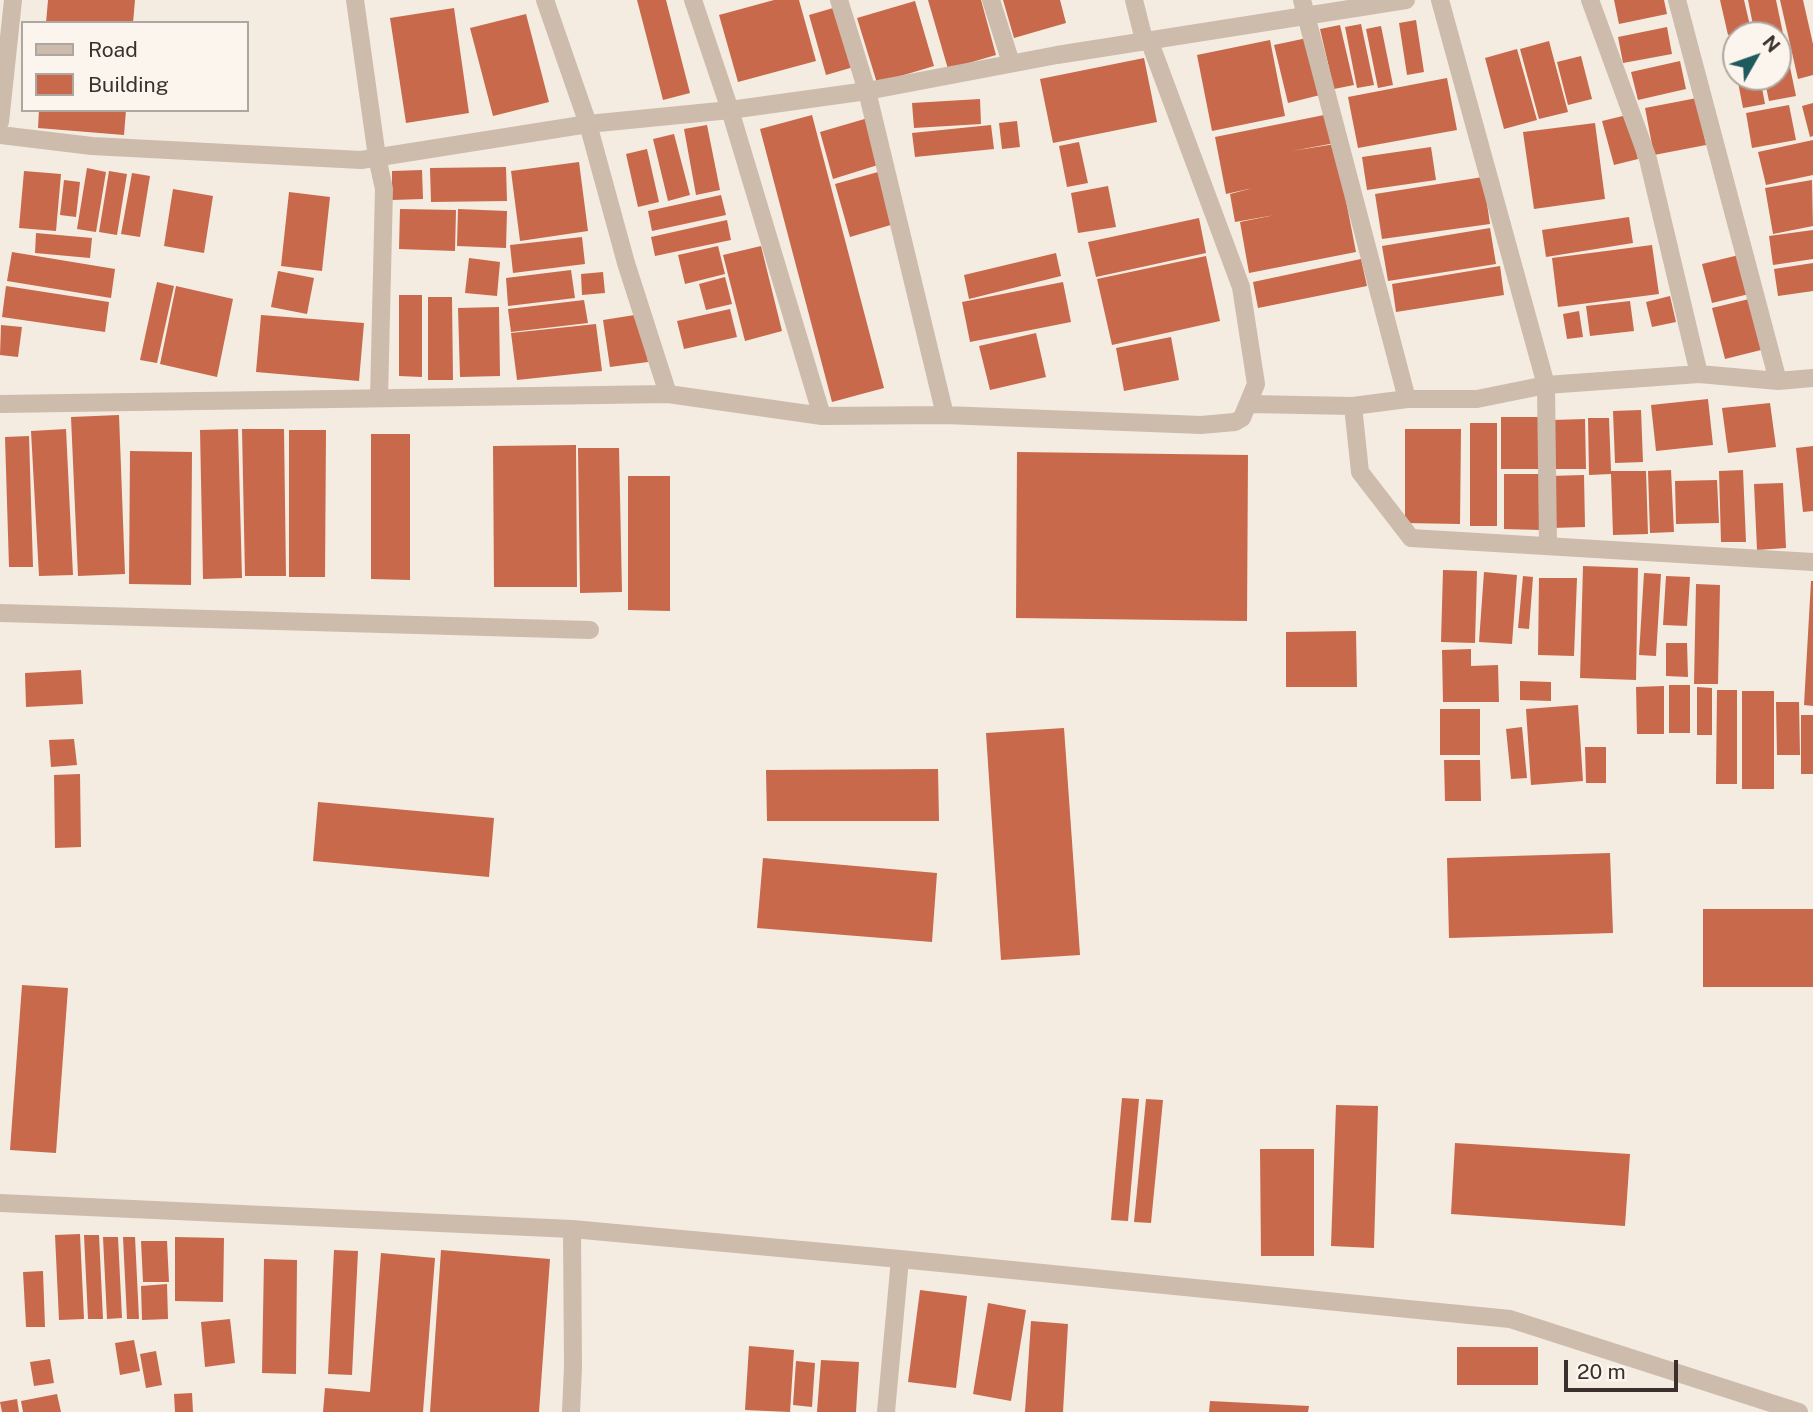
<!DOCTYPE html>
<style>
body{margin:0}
#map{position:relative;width:1813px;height:1412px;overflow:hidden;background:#f4ebe1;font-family:"Public Sans",sans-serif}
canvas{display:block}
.legend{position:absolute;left:21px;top:21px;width:228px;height:91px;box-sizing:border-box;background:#fbf5ee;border:2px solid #aea6a0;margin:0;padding:9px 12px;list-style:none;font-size:21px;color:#3b302b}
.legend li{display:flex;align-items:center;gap:14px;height:35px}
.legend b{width:35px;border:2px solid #aea6a0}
.north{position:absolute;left:1722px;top:21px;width:70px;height:70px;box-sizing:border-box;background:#fbf5ee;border:2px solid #aea6a0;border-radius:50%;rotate:50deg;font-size:19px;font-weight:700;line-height:28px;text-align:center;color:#3b302b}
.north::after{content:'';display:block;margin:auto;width:24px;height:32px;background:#1f5a5e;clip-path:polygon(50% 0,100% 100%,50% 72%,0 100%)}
.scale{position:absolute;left:1564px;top:1360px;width:114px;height:32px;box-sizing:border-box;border:4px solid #3b302b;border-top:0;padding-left:9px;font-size:21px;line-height:24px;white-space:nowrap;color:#3b302b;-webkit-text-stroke:5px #fbf5ee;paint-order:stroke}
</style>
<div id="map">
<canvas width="1813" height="1412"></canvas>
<ul class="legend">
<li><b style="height:9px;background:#cdbbac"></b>Road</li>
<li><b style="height:19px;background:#c8694b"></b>Building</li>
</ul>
<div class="north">N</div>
<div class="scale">20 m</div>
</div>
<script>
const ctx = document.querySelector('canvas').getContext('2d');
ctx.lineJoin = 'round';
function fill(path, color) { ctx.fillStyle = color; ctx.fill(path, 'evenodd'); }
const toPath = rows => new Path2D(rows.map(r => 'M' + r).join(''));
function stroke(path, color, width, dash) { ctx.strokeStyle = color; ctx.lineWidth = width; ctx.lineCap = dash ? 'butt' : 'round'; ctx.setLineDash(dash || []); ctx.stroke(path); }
fill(toPath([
 [48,0,135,0,133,23,46,23],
 [637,0,666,0,690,93,663,100],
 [774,0,799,0,816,61,738,82,719,15],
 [928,0,981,0,996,55,948,69],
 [1003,0,1060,0,1066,23,1014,38],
 [1614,0,1664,0,1667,14,1619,24],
 [1720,0,1744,0,1751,30,1728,35],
 [1748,0,1776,0,1796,96,1769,101,1764,77,1778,77,1778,35,1755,35],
 [1780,0,1803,0,1813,44,1813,75,1798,79],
 [915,1,934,66,877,83,857,18],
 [840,6,857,66,826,75,809,15],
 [454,8,469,113,406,123,390,18],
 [526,14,549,102,493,116,470,28],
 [1416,20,1424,72,1407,75,1399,23],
 [1361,24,1374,85,1357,88,1345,27],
 [1340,25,1354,85,1334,89,1320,29],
 [1381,26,1393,85,1378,88,1366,29],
 [1667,27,1672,54,1623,63,1618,37],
 [1307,38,1320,95,1288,103,1274,45],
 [1270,40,1285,116,1212,131,1197,55],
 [1549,41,1568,112,1539,119,1520,49],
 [1517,49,1537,120,1504,129,1485,58],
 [1581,56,1592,99,1568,105,1557,62],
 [1144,58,1157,122,1053,143,1040,79],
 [1680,61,1686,89,1638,100,1631,72],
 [1737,77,1760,77,1765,104,1743,108],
 [1447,78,1457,130,1358,148,1348,97],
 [1697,98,1706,145,1654,155,1645,108],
 [980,99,981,124,914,128,912,103],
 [1813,103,1813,136,1810,137,1802,106],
 [1789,105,1796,140,1752,148,1746,113],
 [39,110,126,110,124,135,38,128],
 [1329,114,1335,143,1292,151,1335,144,1356,252,1249,273,1240,222,1275,215,1235,222,1230,194,1253,188,1226,194,1215,137],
 [812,115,884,388,832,402,760,129],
 [1627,115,1638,159,1614,165,1602,121],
 [868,118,881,164,833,179,820,132],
 [1017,121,1020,147,1002,149,999,123],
 [1595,123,1605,199,1534,209,1523,132],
 [707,125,720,190,696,195,684,129],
 [991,125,994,149,915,157,912,133],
 [674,134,690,195,668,201,653,139],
 [1813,140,1813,175,1766,185,1758,152],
 [1079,142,1088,183,1067,187,1059,146],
 [1431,147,1436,180,1367,190,1362,157],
 [647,149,659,202,638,207,626,154],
 [579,162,588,231,520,241,511,171],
 [506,167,507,201,431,202,430,168],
 [87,168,106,172,96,232,77,229],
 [422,170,423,199,392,200,392,171],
 [24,171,61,174,56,231,19,228],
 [109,171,127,174,117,235,99,232],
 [878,172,894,224,850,237,835,184],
 [132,173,150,176,140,237,121,234],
 [1483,177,1490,224,1382,239,1375,194],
 [64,180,80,182,76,217,60,215],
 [1812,180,1813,226,1773,234,1765,188],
 [1108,186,1116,227,1078,233,1071,193],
 [173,189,213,196,204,253,164,246],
 [289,192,330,197,322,271,281,266],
 [721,195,726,215,652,231,648,211],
 [400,209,456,210,455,251,399,249],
 [458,209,507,211,506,248,457,246],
 [1629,217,1633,243,1546,257,1542,230],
 [1199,218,1206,253,1096,277,1088,242],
 [727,220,731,240,655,256,651,237],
 [1490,228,1496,264,1388,281,1382,246],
 [1813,230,1813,259,1773,265,1769,236],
 [36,233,92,238,90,258,35,253],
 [582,237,585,264,513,273,510,245],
 [1652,245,1659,294,1558,307,1552,258],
 [718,246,725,274,685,284,678,255],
 [761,246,782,331,745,341,723,255],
 [12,252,115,269,111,298,7,281],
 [1056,253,1061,276,969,299,964,275],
 [1739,255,1749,294,1712,303,1702,264],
 [1206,256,1220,321,1112,345,1097,279],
 [469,258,500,262,497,296,465,293],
 [1361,259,1367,286,1258,308,1253,282],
 [1813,263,1813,291,1778,296,1774,269],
 [1500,266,1504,295,1396,312,1392,284],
 [571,270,575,298,508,306,506,278],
 [278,271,314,278,307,314,271,307],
 [603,272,605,293,582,295,581,274],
 [725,277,732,304,706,310,699,284],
 [157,282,174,286,157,363,140,360],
 [1063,282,1071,322,970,342,962,302],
 [6,286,109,302,105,332,2,317],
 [176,286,233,299,217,377,160,364],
 [399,295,422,295,422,377,399,376],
 [1670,296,1676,322,1652,327,1646,302],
 [428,297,452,297,453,380,428,380],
 [1749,299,1761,350,1725,359,1712,308],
 [584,300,588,323,511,332,508,309],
 [1630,301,1634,331,1590,336,1586,306],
 [499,307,500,376,460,377,458,308],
 [730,309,737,337,684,349,677,321],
 [1579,311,1583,337,1567,339,1563,314],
 [641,314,648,362,610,367,603,320],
 [261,315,364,323,359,381,256,372],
 [596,324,602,371,517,380,511,333],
 [1,325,22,327,18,357,0,355],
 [1036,333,1046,377,990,390,979,346],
 [1171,337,1179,380,1124,391,1116,348],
 [1708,399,1713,445,1656,451,1651,405],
 [1770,403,1776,447,1728,453,1722,408],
 [1641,410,1643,462,1615,463,1613,411],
 [119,415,125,574,78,576,71,417],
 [1501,417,1541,417,1540,469,1501,469],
 [1588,418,1609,418,1611,471,1646,471,1648,534,1613,535,1611,474,1589,475],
 [1585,419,1586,469,1553,469,1552,420],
 [1470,423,1497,423,1497,526,1470,526],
 [66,429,73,575,39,576,31,431],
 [238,429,242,578,203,579,200,430],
 [242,429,284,429,286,576,245,576],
 [1405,429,1461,429,1460,524,1405,523],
 [289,430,326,430,325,577,289,577],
 [371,434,410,434,410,580,371,579],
 [29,436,33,567,9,567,5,437],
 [576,445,577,587,494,587,493,446],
 [1813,446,1813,511,1803,512,1796,448],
 [578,448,619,448,622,592,580,593],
 [130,451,192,452,191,585,129,584],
 [1017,452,1248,455,1247,621,1016,618],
 [1671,470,1674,532,1650,533,1648,471],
 [1743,470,1746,542,1721,542,1719,471],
 [1504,474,1542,474,1541,530,1504,529],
 [1584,475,1585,527,1551,528,1549,476],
 [628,476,670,476,670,611,628,610],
 [1717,480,1719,523,1676,524,1675,481],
 [1783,483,1786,548,1757,550,1754,484],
 [1583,566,1638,568,1636,680,1580,678],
 [1443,570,1477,571,1475,643,1441,642],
 [1484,572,1517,575,1512,644,1479,642],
 [1644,573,1661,574,1656,656,1639,655],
 [1523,576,1533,577,1529,629,1518,628],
 [1666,576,1690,577,1687,626,1663,625],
 [1539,578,1577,578,1574,656,1538,655],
 [1811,581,1813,581,1813,706,1804,705],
 [1696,584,1720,585,1718,684,1694,684],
 [1356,631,1357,687,1286,687,1286,632],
 [1666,643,1687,643,1688,677,1666,676],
 [1471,649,1471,666,1498,665,1499,702,1443,702,1442,650],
 [81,670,83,704,26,707,25,673],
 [1520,681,1551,682,1551,701,1520,700],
 [1669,685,1690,685,1690,733,1669,733],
 [1664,686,1664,734,1637,734,1636,687],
 [1697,687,1712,688,1712,735,1697,735],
 [1717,690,1737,690,1737,784,1716,784],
 [1742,691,1774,691,1774,789,1742,789],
 [1776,702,1799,702,1800,755,1777,755],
 [1578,705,1583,781,1531,785,1526,709],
 [1440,709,1480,709,1480,755,1440,755],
 [1801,715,1813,715,1813,774,1801,774],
 [1522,727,1527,778,1511,779,1506,729],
 [1064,728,1080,955,1001,960,986,733],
 [74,739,77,765,51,767,49,740],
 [1585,747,1606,747,1606,783,1586,783],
 [1444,760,1480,760,1481,801,1445,801],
 [938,769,939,821,767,821,766,770],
 [80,774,81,847,55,848,54,775],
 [318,802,494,818,489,877,313,861],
 [1610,853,1613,933,1449,938,1447,858],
 [763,858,937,873,932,942,757,928],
 [1703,909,1813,909,1813,987,1703,987],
 [22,985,68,988,56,1153,10,1150],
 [1122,1098,1139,1099,1128,1221,1111,1220],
 [1146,1099,1163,1100,1151,1223,1134,1222],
 [1336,1105,1378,1106,1374,1248,1331,1246],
 [1455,1143,1630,1154,1625,1226,1451,1214],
 [1260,1149,1314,1149,1314,1256,1261,1256],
 [80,1234,84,1319,59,1320,55,1235],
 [84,1235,99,1235,103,1319,88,1319],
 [103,1237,118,1237,122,1318,107,1319],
 [123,1237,135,1237,139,1319,127,1319],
 [175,1237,224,1238,223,1302,175,1301],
 [141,1241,167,1241,169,1282,143,1282],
 [334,1250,358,1251,352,1375,328,1374],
 [441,1250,550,1259,539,1412,430,1412],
 [381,1253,435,1258,423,1412,323,1412,325,1388,370,1392],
 [264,1259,297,1260,296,1374,262,1373],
 [43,1271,45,1327,26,1327,23,1272],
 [167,1284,168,1319,142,1320,141,1286],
 [920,1290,967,1296,956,1388,908,1382],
 [988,1303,1026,1310,1011,1401,973,1394],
 [230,1319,235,1363,205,1367,201,1322],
 [1031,1321,1068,1324,1063,1412,1025,1412],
 [134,1340,140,1371,120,1375,115,1343],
 [749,1346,794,1350,790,1412,745,1410],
 [1457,1347,1538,1347,1538,1385,1457,1385],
 [156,1351,162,1385,146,1388,140,1354],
 [50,1359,54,1383,34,1386,30,1362],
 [821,1360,859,1362,856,1412,817,1412],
 [796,1361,815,1363,812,1407,793,1405],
 [192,1393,193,1412,175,1412,174,1394],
 [57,1394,61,1412,23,1412,21,1401],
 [17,1399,19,1412,2,1412,0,1402],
 [1210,1401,1309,1406,1308,1412,1209,1412]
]), '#c8694b');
stroke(toPath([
 [355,0,377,157,384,189,379,398],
 [693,0,730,110,822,416],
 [839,0,867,91,945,415],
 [991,0,1011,63],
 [1302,0,1407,399],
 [1440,0,1546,385,1548,546],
 [1590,0,1648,159,1699,374],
 [1677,0,1778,381],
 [0,122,13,0],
 [0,135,92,146,361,160,588,124,545,0],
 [668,394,822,416,945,415,1201,425,1235,422,1242,418,1256,384,1241,287,1149,40,1144,40,1134,0],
 [0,404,668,394,626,263,588,124,730,110,867,91,1057,55,1406,0],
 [1250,404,1353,406,1407,399,1477,399,1546,385,1699,374,1778,381,1813,378],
 [1353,406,1360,472,1411,538,1813,562],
 [0,613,590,630],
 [0,1203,572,1229,573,1367,571,1412],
 [572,1229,900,1259,1510,1319,1799,1412],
 [886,1412,900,1259]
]), '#cdbbac', 18);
</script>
